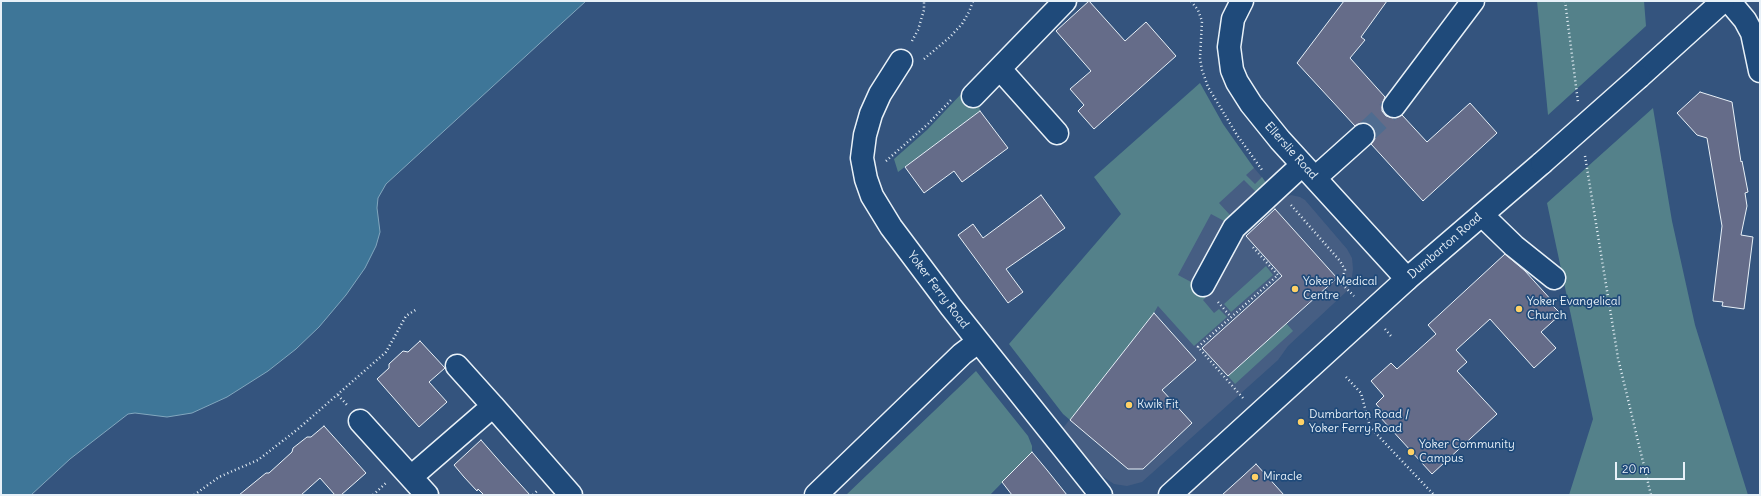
<!DOCTYPE html>
<style>
body{margin:0}
#map{position:relative;width:1761px;height:496px;overflow:hidden;background:#34547e;font-family:Delius,sans-serif}
canvas{display:block}
.frame{position:absolute;inset:0;border:2px solid #e8f1f8;pointer-events:none}
.scale{position:absolute;left:1615px;top:462px;width:70px;height:18px;box-sizing:border-box;border:2px solid #e8f1f8;border-top:0;padding-left:5px;font-size:12px;line-height:14px;white-space:nowrap;color:#e8f1f8;-webkit-text-stroke:3px #1f4a7a;paint-order:stroke}
</style>
<div id="map">
<canvas width="1761" height="496"></canvas>
<div class="frame"></div>
<div class="scale">20 m</div>
</div>
<script>
const ctx = document.querySelector('canvas').getContext('2d');
ctx.lineJoin = 'round';
function fill(path, color) { ctx.fillStyle = color; ctx.fill(path, 'evenodd'); }
const toPath = rows => new Path2D(rows.map(r => 'M' + r).join(''));
function stroke(path, color, width, dash) { ctx.strokeStyle = color; ctx.lineWidth = width; ctx.lineCap = dash ? 'butt' : 'round'; ctx.setLineDash(dash || []); ctx.stroke(path); }
function label(font, color, halo, rows, align = 'center') {
  ctx.font = font + ' Delius,sans-serif'; ctx.lineWidth = 3.5; ctx.setLineDash([]); ctx.textBaseline = 'middle'; ctx.strokeStyle = halo; ctx.fillStyle = color; for (const [text, x, y, turn = 0] of rows) {
    ctx.save(); ctx.translate(x, y); ctx.rotate((+turn || 0) * Math.PI / 180); ctx.textAlign = isNaN(turn) ? turn : align; if (halo) ctx.strokeText(text, 0, 0); ctx.fillText(text, 0, 0); ctx.restore();
  }
}
fill(toPath([
 [1250,163,1280,199,1291,195,1300,197,1305,200,1347,249,1352,258,1353,269,1351,283,1347,291,1288,346,1278,360,1142,482,1127,486,1114,484,1102,476,1063,428,1154,313,1196,232]
]), '#465e83');
fill(toPath([
 [1537,1,1644,1,1646,26,1548,115],
 [1200,83,1223,124,1254,168,1246,175,1255,184,1262,177,1266,183,1256,192,1244,180,1219,203,1230,215,1226,222,1211,214,1178,275,1193,283,1192,287,1208,295,1203,300,1214,313,1219,309,1227,317,1194,346,1158,306,1154,313,1070,420,1063,414,1009,344,1121,214,1094,177],
 [964,91,979,105,980,111,898,172,894,159,927,130],
 [1653,108,1672,221,1695,325,1748,495,1569,495,1593,419,1547,203],
 [1266,266,1273,275,1231,312,1224,304],
 [1286,323,1293,331,1235,384,1228,376],
 [976,371,1028,436,1032,446,1032,452,990,495,846,495]
]), '#54818a');
const water = toPath([
 [1,1,586,1,386,184,378,198,377,208,380,232,376,246,365,268,346,295,319,327,296,349,268,371,227,397,192,413,167,417,135,413,128,414,70,459,31,495,1,495,1,1]
]);
fill(water, '#3e7698');
stroke(water, '#82a7be', 1);
const building = toPath([
 [1089,1,1125,41,1146,22,1176,56,1094,129,1078,111,1084,105,1070,89,1091,71,1056,31,1089,1],
 [1344,1,1387,1,1361,37,1365,40,1350,58,1385,97,1382,105,1382,111,1386,116,1393,118,1402,115,1427,142,1470,103,1497,133,1423,201,1371,144,1375,139,1375,133,1372,126,1367,123,1361,123,1355,126,1297,63,1344,1],
 [1700,92,1732,102,1741,162,1742,161,1748,192,1745,193,1747,206,1741,235,1753,237,1744,309,1722,306,1723,302,1713,301,1722,226,1707,138,1697,135,1677,113,1700,92],
 [980,111,1008,148,962,182,954,171,924,193,905,167,980,111],
 [1041,195,1065,228,1006,269,1023,292,1008,303,958,235,973,224,983,238,1041,195],
 [1275,209,1337,278,1228,376,1202,348,1282,276,1246,236,1275,209],
 [1505,254,1525,271,1553,302,1551,304,1561,314,1541,332,1556,348,1534,368,1490,319,1456,350,1467,362,1457,371,1497,414,1432,474,1379,416,1383,412,1376,404,1384,396,1371,381,1391,363,1397,369,1436,334,1428,325,1505,254],
 [1154,313,1196,360,1162,390,1192,423,1143,469,1128,469,1070,420,1154,313],
 [420,341,445,368,429,382,447,402,419,427,377,379,389,368,389,364,403,351,408,352,420,341],
 [324,426,366,473,341,495,335,495,320,478,301,495,239,495,266,473,269,473,292,452,293,448,307,437,311,437,324,426],
 [481,440,502,464,530,495,484,495,478,489,477,491,464,477,454,465,481,440],
 [1032,452,1047,470,1067,495,1012,495,1002,482,1032,452],
 [1256,464,1284,495,1222,495,1243,476,1256,464]
]);
fill(building, '#656c89');
stroke(building, '#e8f1f8', 1);
stroke(toPath([
 [1363,135,1394,106]
]), '#4f6c90', 22, [22, 11]);
const minor = toPath([
 [1242,1,1233,19,1229,47,1232,70,1237,82,1251,104,1280,140,1407,279],
 [1729,1,1745,20,1752,33,1760,71],
 [901,61,880,94,871,114,865,135,862,158,866,179,872,196,891,227,951,307,1101,495],
 [1000,69,1057,133],
 [973,96,1065,1],
 [1394,106,1473,1],
 [1315,178,1363,135],
 [1482,215,1514,246,1554,278],
 [1203,285,1234,228,1302,165],
 [457,366,493,406],
 [360,421,427,495],
 [411,477,493,406,571,495],
 [816,495,962,354,978,342]
]);
const major = toPath([
 [1639,77,1723,1],
 [1170,495,1407,279,1542,163]
]);
stroke(minor, '#e8f1f8', 25);
stroke(major, '#e8f1f8', 25);
stroke(toPath([
 [1191,1,1198,10,1202,21,1200,58,1202,70,1208,87,1237,135,1262,170],
 [1565,1,1578,102],
 [912,41,918,30,924,10,924,1],
 [924,59,950,37,962,24,969,12,973,1],
 [1585,156,1618,358,1651,495],
 [886,161,928,124,951,100],
 [1291,205,1340,261,1345,270,1341,283,1354,296],
 [1218,302,1231,317],
 [1385,329,1391,336],
 [1346,377,1361,393,1370,427,1434,495],
 [338,395,347,405],
 [1243,398,1198,347,1278,275,1251,245],
 [194,495,219,477,258,460,298,429,386,352,406,316,417,309],
 [373,495,386,483],
 [533,495,537,491]
]), '#e8f1f8', 2.5, [1, 3]);
stroke(minor, '#1f4a7a', 22);
stroke(major, '#1f4a7a', 22);
const majorBridge = toPath([
 [1542,163,1639,77]
]);
stroke(majorBridge, '#e8f1f8', 25, []);
stroke(majorBridge, '#1f4a7a', 22);
for (const [x, y, r, color] of [
 [1295,289,4,"#ffd166"],
 [1519,309,4,"#ffd166"],
 [1129,405,4,"#ffd166"],
 [1301,422,4,"#ffd166"],
 [1411,452,4,"#ffd166"],
 [1255,477,4,"#ffd166"]
]) { const dot = new Path2D(); dot.arc(x, y, r, 0, 2 * Math.PI); ctx.fillStyle = color; ctx.fill(dot); stroke(dot, '#1f4a7a', 1.5); }
label('12px', '#e8f1f8', '#1f4a7a', [
 ["Ellerslie Road",1291,151,48],
 ["Dumbarton Road",1445,246,-41],
 ["Yoker Ferry Road",938,290,53]
]);
label('12px', '#e8f1f8', '#1f4a7a', [
 ["Yoker Medical",1303,282],
 ["Centre",1303,296],
 ["Yoker Evangelical",1527,302],
 ["Church",1527,316],
 ["Kwik Fit",1137,405],
 ["Dumbarton Road /",1309,415],
 ["Yoker Ferry Road",1309,429],
 ["Yoker Community",1419,445],
 ["Campus",1419,459],
 ["Miracle",1263,477]
], 'left');
</script>
